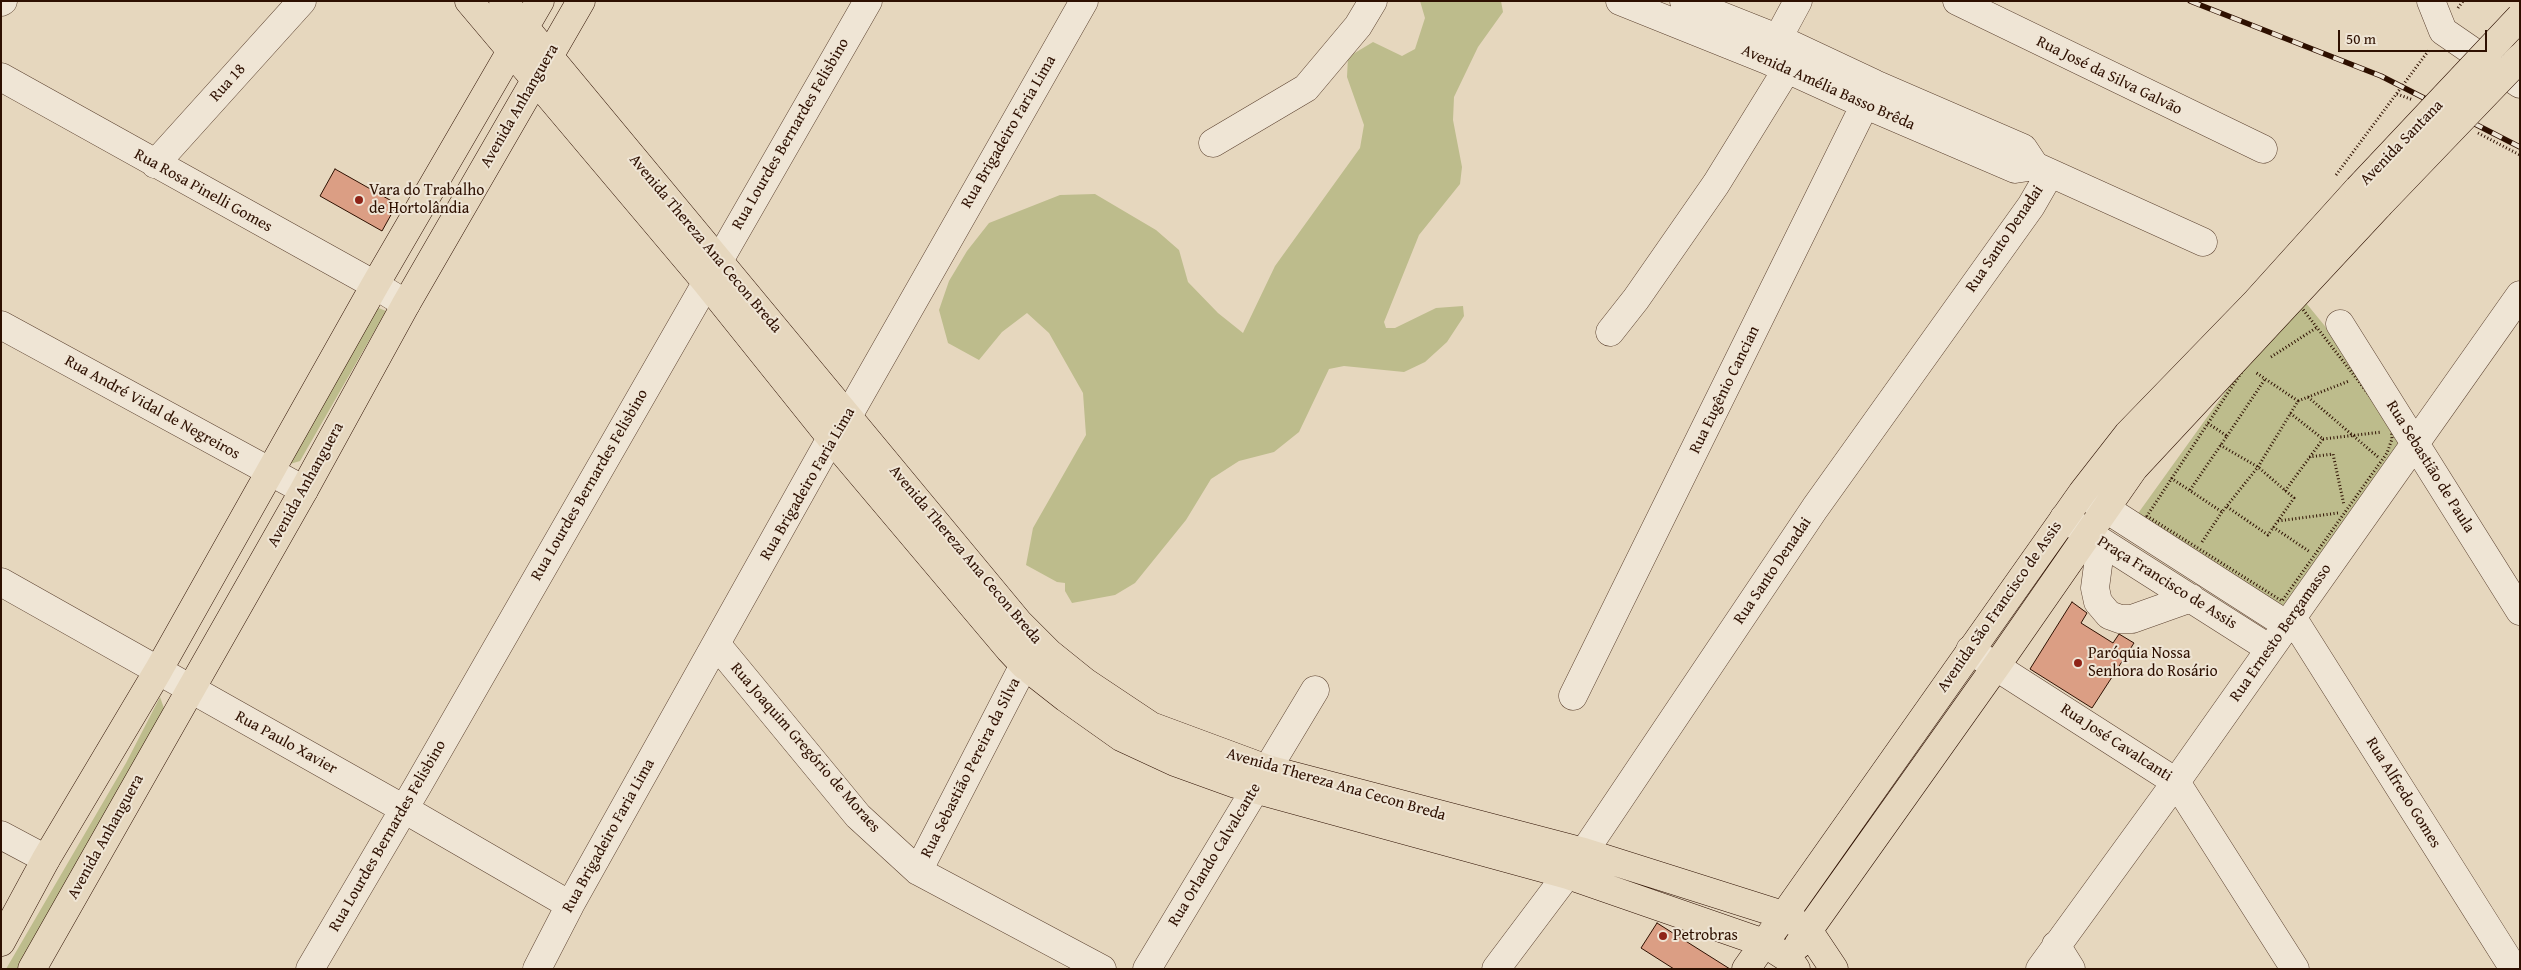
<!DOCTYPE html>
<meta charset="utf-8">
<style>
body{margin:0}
#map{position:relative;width:2521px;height:970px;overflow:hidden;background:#e6d7be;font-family:"Gentium Book Plus",serif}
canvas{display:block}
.frame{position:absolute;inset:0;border:2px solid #2e1001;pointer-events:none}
.scale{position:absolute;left:2338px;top:30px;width:149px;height:22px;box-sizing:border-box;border:2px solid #2e1001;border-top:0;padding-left:6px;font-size:15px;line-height:18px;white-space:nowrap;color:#2e1001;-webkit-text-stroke:4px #efe5d5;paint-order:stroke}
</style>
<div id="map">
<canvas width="2521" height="970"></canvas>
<div class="frame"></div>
<div class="scale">50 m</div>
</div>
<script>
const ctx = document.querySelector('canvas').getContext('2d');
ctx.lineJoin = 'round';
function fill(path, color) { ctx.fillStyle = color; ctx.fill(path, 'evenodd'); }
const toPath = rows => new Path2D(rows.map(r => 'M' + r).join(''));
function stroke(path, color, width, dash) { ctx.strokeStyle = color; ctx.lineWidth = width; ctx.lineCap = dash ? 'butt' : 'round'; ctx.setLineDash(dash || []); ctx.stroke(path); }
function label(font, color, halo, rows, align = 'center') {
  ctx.font = font + ' "Gentium Book Plus",serif'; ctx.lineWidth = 4; ctx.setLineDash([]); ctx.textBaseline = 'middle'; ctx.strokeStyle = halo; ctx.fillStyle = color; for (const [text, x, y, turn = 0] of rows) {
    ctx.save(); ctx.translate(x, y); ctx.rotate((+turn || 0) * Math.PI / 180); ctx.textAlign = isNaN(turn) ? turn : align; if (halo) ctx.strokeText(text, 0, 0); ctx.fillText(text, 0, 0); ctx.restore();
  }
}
fill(toPath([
 [1420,1,1501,1,1503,12,1478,47,1454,97,1453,120,1462,167,1460,184,1419,235,1384,322,1386,328,1395,328,1436,308,1463,306,1464,316,1447,342,1425,362,1404,372,1344,366,1329,369,1299,432,1274,452,1239,461,1211,479,1186,520,1135,583,1115,595,1072,603,1065,591,1065,583,1057,582,1026,565,1033,528,1086,435,1083,393,1049,333,1027,313,1002,332,979,360,948,343,939,310,949,281,967,251,989,223,1060,195,1095,194,1156,230,1179,250,1188,282,1218,313,1243,333,1275,266,1360,148,1364,125,1347,77,1348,57,1373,42,1402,56,1415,49,1425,18],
 [2297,292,2383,397,2399,421,2400,449,2284,613,2134,519],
 [376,307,386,311,300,461,290,464],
 [160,697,166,714,17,969,6,969,126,763]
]), '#bdbc8c');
const building = toPath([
 [335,169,397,204,382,231,320,196,335,169],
 [2072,602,2087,613,2081,623,2113,643,2119,634,2134,643,2092,708,2030,669,2072,602],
 [1657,923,1730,969,1674,969,1641,948,1657,923]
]);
fill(building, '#db9e84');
stroke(building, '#2e1001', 1);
const minor = toPath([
 [1620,1,1767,60,1866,105,2015,169,2035,166],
 [1684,1,1777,38,1875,84,2023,148,2035,166,2203,242],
 [1957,1,2263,149],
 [2431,1,2443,31,2520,84],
 [1,2,3,1],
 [1770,53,1798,1],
 [1,77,375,285,406,304],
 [1213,143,1306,88,1358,26,1373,1],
 [155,164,302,1],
 [2340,324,2520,611],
 [1,325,304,490],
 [1610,332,1636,299,1716,184,1787,69],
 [2086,496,2287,625],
 [2064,518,2270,649],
 [2101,542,2095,588,2098,602,2109,615,2120,619,2132,619,2191,598],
 [1,582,404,809,570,905],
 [2292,617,2514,969],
 [717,645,858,816,918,871,1102,969],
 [1970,650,2176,782,2295,969],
 [1573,696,1875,84],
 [1,835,46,859],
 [918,871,1024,665],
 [2056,945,2071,969],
 [310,969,417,787,868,1],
 [537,969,570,905,831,438,848,416,1084,1],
 [1147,969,1315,690],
 [1496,969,1584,852,1815,508,2031,206,2050,173],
 [2040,969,2176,782,2520,295]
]);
const major = toPath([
 [469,1,706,282,831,438,1009,649,1024,665,1066,698,1121,737,1175,762,1236,784,1568,875,1764,943,1789,959,1796,969],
 [503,1,1019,623,1049,653,1085,682,1151,726,1267,769,1584,852,1783,915,1808,930,1834,969],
 [1,942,46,859,158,671,375,285,540,1],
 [1798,945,1997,665,2134,468,2379,205],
 [32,969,304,490,406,304,581,1],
 [1746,969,2082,493,2128,434,2257,301,2358,189]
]);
stroke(minor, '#5c4230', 29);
stroke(major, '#2e1001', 29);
stroke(toPath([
 [2458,8,2463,1],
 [2397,94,2413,100],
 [2478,133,2520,155],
 [2336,175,2429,50],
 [2301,307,2391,423,2392,439,2387,453,2282,601,2147,516,2245,367,2301,307],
 [2271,357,2316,328],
 [2308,397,2378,457],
 [2298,401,2349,381],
 [2227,436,2265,379],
 [2323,439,2382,432],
 [2220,445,2258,467,2294,498,2268,535,2226,506],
 [2309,457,2333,454,2344,505],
 [2171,478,2222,512,2258,467,2298,401,2255,372],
 [2190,490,2227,436,2206,422],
 [2285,491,2323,439,2290,413],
 [2278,521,2338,513],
 [2273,527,2310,552],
 [2202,542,2222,512]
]), '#2e1001', 3, [1, 2.5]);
stroke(minor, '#efe5d5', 28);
stroke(major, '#e6d7be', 28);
const rail = toPath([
 [2190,1,2381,76,2520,147]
]);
stroke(rail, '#2e1001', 5.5);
stroke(rail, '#efe5d5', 4, [11]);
const majorBridge = toPath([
 [2358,189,2520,17],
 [2379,205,2520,58]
]);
stroke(majorBridge, '#2e1001', 29, []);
stroke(majorBridge, '#e6d7be', 28);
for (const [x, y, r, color] of [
 [359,200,5,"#8f2418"],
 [2078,663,5,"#8f2418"],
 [1663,936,5,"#8f2418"]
]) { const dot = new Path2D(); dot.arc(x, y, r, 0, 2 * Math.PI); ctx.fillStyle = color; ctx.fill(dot); stroke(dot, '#efe5d5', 2); }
label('16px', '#2e1001', '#efe5d5', [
 ["Rua José da Silva Galvão",2109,76,26],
 ["Rua 18",228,83,-48],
 ["Avenida Amélia Basso Brêda",1828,88,24],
 ["Avenida Anhanguera",520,106,-60],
 ["Rua Brigadeiro Faria Lima",1009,132,-60],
 ["Rua Lourdes Bernardes Felisbino",791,134,-60],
 ["Avenida Santana",2402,143,-46],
 ["Rua Rosa Pinelli Gomes",203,191,29],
 ["Rua Santo Denadai",2005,239,-56],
 ["Avenida Thereza Ana Cecon Breda",705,244,50],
 ["Rua Eugênio Cancian",1725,390,-64],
 ["Rua André Vidal de Negreiros",152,408,29],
 ["Rua Sebastião de Paula",2430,467,58],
 ["Rua Brigadeiro Faria Lima",808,484,-60],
 ["Avenida Anhanguera",306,485,-61],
 ["Rua Lourdes Bernardes Felisbino",590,485,-60],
 ["Avenida Thereza Ana Cecon Breda",965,555,50],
 ["Rua Santo Denadai",1773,571,-56],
 ["Praça Francisco de Assis",2167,583,32],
 ["Avenida São Francisco de Assis",2000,607,-55],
 ["Rua Ernesto Bergamasso",2281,633,-55],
 ["Rua Paulo Xavier",286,743,29],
 ["Rua José Cavalcanti",2116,743,33],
 ["Rua Joaquim Gregório de Moraes",805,748,49],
 ["Rua Sebastião Pereira da Silva",971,768,-63],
 ["Avenida Thereza Ana Cecon Breda",1336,785,16],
 ["Rua Alfredo Gomes",2403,793,58],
 ["Rua Lourdes Bernardes Felisbino",388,836,-60],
 ["Rua Brigadeiro Faria Lima",609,836,-61],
 ["Avenida Anhanguera",106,837,-61],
 ["Rua Orlando Calvalcante",1215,855,-59]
]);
label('16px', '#2e1001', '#efe5d5', [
 ["Vara do Trabalho",369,191],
 ["de Hortolândia",369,209],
 ["Paróquia Nossa",2088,654],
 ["Senhora do Rosário",2088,672],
 ["Petrobras",1673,936]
], 'left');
</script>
